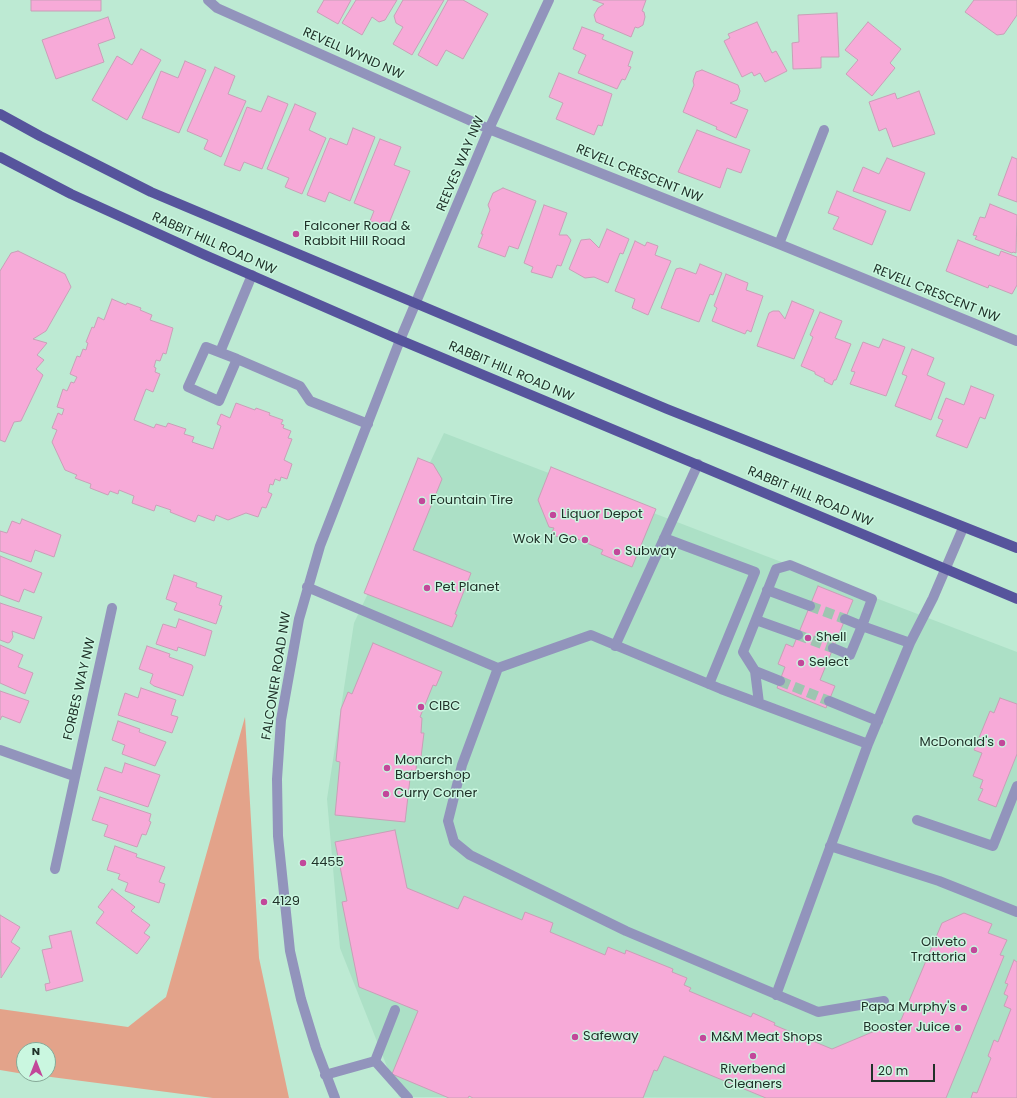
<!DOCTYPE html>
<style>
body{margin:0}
#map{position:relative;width:1017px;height:1098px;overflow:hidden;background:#bdead3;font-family:Poppins,sans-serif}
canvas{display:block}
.north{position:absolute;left:16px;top:1042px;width:40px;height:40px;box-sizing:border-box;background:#caf7e0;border:1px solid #86a897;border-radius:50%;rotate:0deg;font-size:11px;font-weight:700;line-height:16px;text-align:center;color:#203229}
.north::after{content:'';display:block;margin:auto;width:14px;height:18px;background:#c2479a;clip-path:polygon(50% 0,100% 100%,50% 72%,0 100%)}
.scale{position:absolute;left:871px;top:1064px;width:64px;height:18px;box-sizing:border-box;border:2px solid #203229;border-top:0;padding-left:5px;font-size:12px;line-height:14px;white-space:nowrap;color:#203229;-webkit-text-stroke:3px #caf7e0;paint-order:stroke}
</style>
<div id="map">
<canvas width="1017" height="1098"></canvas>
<div class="north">N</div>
<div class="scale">20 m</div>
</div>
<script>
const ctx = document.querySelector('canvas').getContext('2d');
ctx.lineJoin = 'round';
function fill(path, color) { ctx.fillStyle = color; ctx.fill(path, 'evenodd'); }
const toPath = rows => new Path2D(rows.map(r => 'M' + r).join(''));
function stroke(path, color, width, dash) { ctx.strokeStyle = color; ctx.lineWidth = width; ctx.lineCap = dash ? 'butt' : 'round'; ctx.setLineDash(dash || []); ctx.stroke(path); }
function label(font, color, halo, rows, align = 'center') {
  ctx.font = font + ' Poppins,sans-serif'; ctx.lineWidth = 3; ctx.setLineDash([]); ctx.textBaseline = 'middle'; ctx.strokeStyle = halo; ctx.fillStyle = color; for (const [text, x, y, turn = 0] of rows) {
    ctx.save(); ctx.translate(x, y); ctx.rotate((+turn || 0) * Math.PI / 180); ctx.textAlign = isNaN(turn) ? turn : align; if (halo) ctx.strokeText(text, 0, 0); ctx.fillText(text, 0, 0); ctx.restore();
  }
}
fill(toPath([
 [444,433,1017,652,1017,1026,988,1098,399,1097,340,948,327,799,354,623]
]), '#ace0c6');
fill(toPath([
 [245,717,259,958,289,1098,213,1098,28,1074,48,1074,48,1050,24,1050,24,1074,0,1070,0,1009,128,1027,166,997]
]), '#e3a38a');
const building = toPath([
 [31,0,101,0,101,11,31,11,31,0],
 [324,0,351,0,338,24,317,12,324,0],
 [356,0,397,0,385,20,379,22,372,17,362,35,342,23,356,0],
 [403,0,444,0,412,55,393,44,403,27,396,23,394,16,403,0],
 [448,0,463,0,488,14,463,59,446,50,437,66,418,55,448,0],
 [593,0,646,0,642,11,644,12,645,17,643,25,638,28,635,27,631,37,596,22,594,15,598,8,604,4,593,0],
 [974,0,1017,0,1017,15,1004,34,997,35,965,12,974,0],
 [837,13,839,57,821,57,821,68,793,69,792,43,799,42,798,15,837,13],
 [108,17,115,38,98,44,104,62,56,79,42,40,108,17],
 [757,22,772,53,776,51,787,71,765,82,760,73,754,76,752,72,742,77,724,41,730,38,728,34,757,22],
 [868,22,901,49,890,63,895,68,872,96,846,74,858,60,845,50,868,22],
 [582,27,604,35,602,39,633,52,628,66,631,67,625,80,622,79,617,89,578,73,586,55,573,49,582,27],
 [141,49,161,60,127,120,92,100,117,56,132,65,141,49],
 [185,61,206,70,179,133,142,118,161,71,178,78,185,61],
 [215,67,235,76,228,94,246,101,221,157,204,149,208,140,187,131,215,67],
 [702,70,738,85,740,91,737,100,730,103,748,110,736,138,716,129,717,127,683,112,694,85,693,81,696,72,702,70],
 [559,73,612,94,602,126,598,125,594,135,556,119,563,103,549,97,559,73],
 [919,91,935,134,893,147,886,128,879,131,869,102,895,93,897,99,919,91],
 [268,96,288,104,262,169,244,162,240,171,224,165,247,107,261,112,268,96],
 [295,104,316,113,309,130,326,138,302,194,285,187,289,178,267,169,295,104],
 [353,128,375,137,350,201,329,192,325,202,307,195,330,138,347,145,353,128],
 [697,130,750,150,741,173,727,168,720,188,678,172,697,130],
 [380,139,401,147,394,165,410,171,387,228,370,221,374,211,354,203,380,139],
 [1012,157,1017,159,1017,202,998,195,1012,157],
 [887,158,925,173,910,211,853,191,863,167,879,174,887,158],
 [503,188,536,201,518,249,509,246,505,257,478,247,483,234,481,234,490,210,488,205,493,193,503,188],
 [837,191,886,211,872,245,833,229,839,217,828,213,837,191],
 [990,204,1017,215,1016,253,1013,252,1012,253,975,239,977,236,973,235,980,217,985,218,990,204],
 [544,205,567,213,559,235,567,235,571,240,561,266,557,265,552,278,531,272,533,267,524,263,544,205],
 [607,229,629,239,623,254,620,253,608,283,594,277,585,278,569,269,581,240,590,239,599,248,607,229],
 [958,240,999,256,1001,251,1017,257,1017,285,1012,294,989,285,988,288,946,271,958,240],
 [635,241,645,246,647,242,658,246,655,255,671,261,648,315,632,308,635,299,615,291,635,241],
 [18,251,65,274,71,287,46,331,33,339,47,343,37,355,44,360,36,369,43,375,21,421,14,422,5,442,0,440,0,271,11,253,18,251],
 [700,264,722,273,713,295,710,294,699,322,661,308,676,269,680,268,696,274,700,264],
 [726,274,748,283,746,290,763,296,751,332,747,330,745,334,712,321,717,308,714,306,726,274],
 [112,299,126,305,127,303,141,308,140,310,152,315,150,320,173,328,166,354,163,353,160,361,156,360,154,367,156,368,155,372,160,374,153,392,146,389,134,420,154,428,156,424,166,427,168,423,186,429,184,434,194,437,192,442,213,449,221,426,217,424,221,414,230,418,236,403,255,410,256,408,270,413,269,415,283,420,281,424,284,425,283,428,291,431,288,438,292,439,284,460,292,464,287,479,281,477,280,481,275,479,273,485,270,484,268,492,272,494,266,508,262,507,258,517,246,513,228,520,216,515,214,521,198,515,195,522,170,512,171,510,156,505,154,511,132,503,134,496,119,490,118,494,110,491,108,495,90,488,91,484,75,478,77,475,65,470,52,442,57,430,52,428,58,413,62,415,64,409,57,407,63,389,67,391,71,382,74,383,77,377,70,374,77,356,80,357,83,349,86,350,88,343,86,342,92,327,94,328,98,317,104,320,112,299],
 [792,301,814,310,794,359,757,346,769,313,773,311,779,311,785,319,792,301],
 [820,312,842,321,835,338,851,344,836,380,834,380,832,385,824,381,825,379,815,374,815,372,801,366,813,337,810,335,820,312],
 [883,339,905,347,886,396,850,384,855,372,851,371,863,342,879,348,883,339],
 [912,349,934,358,927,375,945,383,931,420,895,406,907,376,902,374,912,349],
 [971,386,994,395,985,419,980,417,967,448,936,436,943,420,938,418,946,398,964,405,971,386],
 [418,458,433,464,442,479,413,550,471,573,455,614,457,615,452,627,364,593,418,458],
 [551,467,656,509,632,567,601,554,603,550,575,538,573,543,551,534,554,528,549,527,538,500,551,467],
 [22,519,61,535,54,557,35,550,31,562,0,551,0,531,7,533,12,521,20,524,22,519],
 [0,556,42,573,34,593,24,589,19,602,0,595,0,556],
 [174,575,197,583,196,587,222,596,219,605,222,606,216,624,174,610,177,603,166,599,174,575],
 [818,586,853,600,820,680,835,686,826,708,777,688,785,667,778,664,786,644,793,647,818,586],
 [0,603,42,617,34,639,12,631,13,637,10,642,8,643,0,640,0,603],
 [179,619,212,631,205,656,178,647,177,651,156,644,163,624,176,628,179,619],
 [373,643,442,672,436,686,433,685,420,717,422,718,421,733,424,733,421,757,417,756,416,771,411,770,405,822,335,815,340,762,336,761,341,709,348,692,352,694,373,643],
 [0,645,23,655,18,667,33,673,25,694,0,683,0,645],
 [147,646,170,654,169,657,192,665,193,667,183,696,154,686,150,683,153,674,139,669,147,646],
 [141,688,176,700,171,715,178,717,172,733,118,715,125,693,138,698,141,688],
 [0,691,29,701,20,723,2,716,0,720,0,691],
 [1000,698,1017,704,1017,754,996,807,978,800,983,789,980,788,983,780,973,776,982,753,974,750,990,711,994,713,1000,698],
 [118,721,140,729,139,732,166,742,155,766,122,754,125,745,112,740,118,721],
 [125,763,160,775,148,807,97,790,105,767,122,773,125,763],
 [100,797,151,814,149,821,151,822,146,835,142,834,137,847,104,836,108,825,92,820,100,797],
 [395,830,407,888,458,909,464,896,522,920,525,912,553,923,550,932,605,955,608,947,625,954,626,950,673,969,672,972,687,978,684,985,691,988,689,991,751,1017,753,1013,775,1023,774,1025,832,1049,901,1020,942,923,964,913,992,924,988,933,1007,940,1000,955,1004,956,946,1098,766,1098,664,1056,657,1071,654,1070,643,1098,473,1098,469,1096,468,1098,449,1098,392,1074,418,1011,359,987,342,902,347,901,335,842,395,830],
 [115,846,137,854,136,857,165,867,159,882,165,884,159,903,125,891,128,883,118,879,120,874,107,870,115,846],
 [112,889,135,907,131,911,150,925,144,933,150,937,137,954,96,923,104,912,98,907,112,889],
 [0,915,20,927,11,942,20,948,1,978,0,915],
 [71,931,83,981,46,991,45,984,50,983,42,950,52,948,49,936,71,931],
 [1014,960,1017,962,1017,1098,971,1098,973,1092,977,1093,991,1058,988,1056,994,1040,998,1042,1011,1009,1004,1006,1008,996,1004,994,1008,984,1005,983,1014,960]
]);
fill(building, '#f7aad8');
stroke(building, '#c8a0b7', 1);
stroke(toPath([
 [810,606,845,619],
 [798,635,833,648],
 [780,681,829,701]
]), '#9ec5b1', 10, [10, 5]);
stroke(toPath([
 [208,0,217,8,489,129,779,244,1017,341],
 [779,244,824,130],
 [220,352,252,275],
 [237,359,219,401,188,387,206,347,237,359,300,386,310,401,368,424],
 [664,538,755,572,709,684],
 [307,587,498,668,462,765,448,821,454,842,470,855,626,931,818,1012,884,1001],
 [767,590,810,606],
 [756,620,798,635],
 [615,646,698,464],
 [833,648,850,655,862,626,845,619],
 [498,668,591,635,721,689,868,744],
 [755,671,780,681],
 [829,701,878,721],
 [759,703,755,671,743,652,776,569,790,565,872,599,862,626,910,643],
 [0,750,74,776],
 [917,820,993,846,1017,786],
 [830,846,939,881,1017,912],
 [55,869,112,608],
 [776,995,868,744,910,643,933,598,963,528],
 [375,1061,408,1098],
 [325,1075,375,1061,395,1010],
 [335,1098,316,1048,301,999,290,951,278,836,277,779,281,720,299,619,320,546,400,340,489,129,549,0]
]), '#9294bc', 10);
stroke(toPath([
 [0,114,40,136,151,192,667,409,1017,548],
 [0,157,71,194,205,255,400,340,1017,599]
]), '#56549c', 10);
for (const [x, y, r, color] of [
 [296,234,4,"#c2479a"],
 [422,501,4,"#c2479a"],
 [553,515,4,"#c2479a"],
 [585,540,4,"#c2479a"],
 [617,552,4,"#c2479a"],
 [427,588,4,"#c2479a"],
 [808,638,4,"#c2479a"],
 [801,663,4,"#c2479a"],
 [421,707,4,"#c2479a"],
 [1002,743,4,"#c2479a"],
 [387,768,4,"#c2479a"],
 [386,794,4,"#c2479a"],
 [303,863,4,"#c2479a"],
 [264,902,4,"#c2479a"],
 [974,950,4,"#c2479a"],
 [964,1008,4,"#c2479a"],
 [958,1028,4,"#c2479a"],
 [575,1037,4,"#c2479a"],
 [703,1038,4,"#c2479a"],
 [753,1056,4,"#c2479a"]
]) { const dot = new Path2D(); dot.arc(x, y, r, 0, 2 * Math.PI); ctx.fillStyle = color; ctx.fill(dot); stroke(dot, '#caf7e0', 1.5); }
label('13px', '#203229', '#caf7e0', [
 ["REVELL WYND NW",353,54,24],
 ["REEVES WAY NW",461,164,-67],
 ["REVELL CRESCENT NW",639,174,22],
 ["RABBIT HILL ROAD NW",214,244,24],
 ["REVELL CRESCENT NW",936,294,22],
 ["RABBIT HILL ROAD NW",511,372,23],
 ["RABBIT HILL ROAD NW",810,497,23],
 ["FALCONER ROAD NW",277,676,-81],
 ["FORBES WAY NW",80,689,-77]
]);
label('13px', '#203229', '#caf7e0', [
 ["Falconer Road &",304,227],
 ["Rabbit Hill Road",304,242],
 ["Fountain Tire",430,501],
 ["Liquor Depot",561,515],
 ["Wok N' Go",577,540,"right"],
 ["Subway",625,552],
 ["Pet Planet",435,588],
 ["Shell",816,638],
 ["Select",809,663],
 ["CIBC",429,707],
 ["McDonald's",994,743,"right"],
 ["Monarch",395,761],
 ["Barbershop",395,776],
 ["Curry Corner",394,794],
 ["4455",311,863],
 ["4129",272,902],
 ["Oliveto",966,943,"right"],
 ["Trattoria",966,958,"right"],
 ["Papa Murphy's",956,1008,"right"],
 ["Booster Juice",950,1028,"right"],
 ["Safeway",583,1037],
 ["M&M Meat Shops",711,1038],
 ["Riverbend",753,1070,"center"],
 ["Cleaners",753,1085,"center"]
], 'left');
</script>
